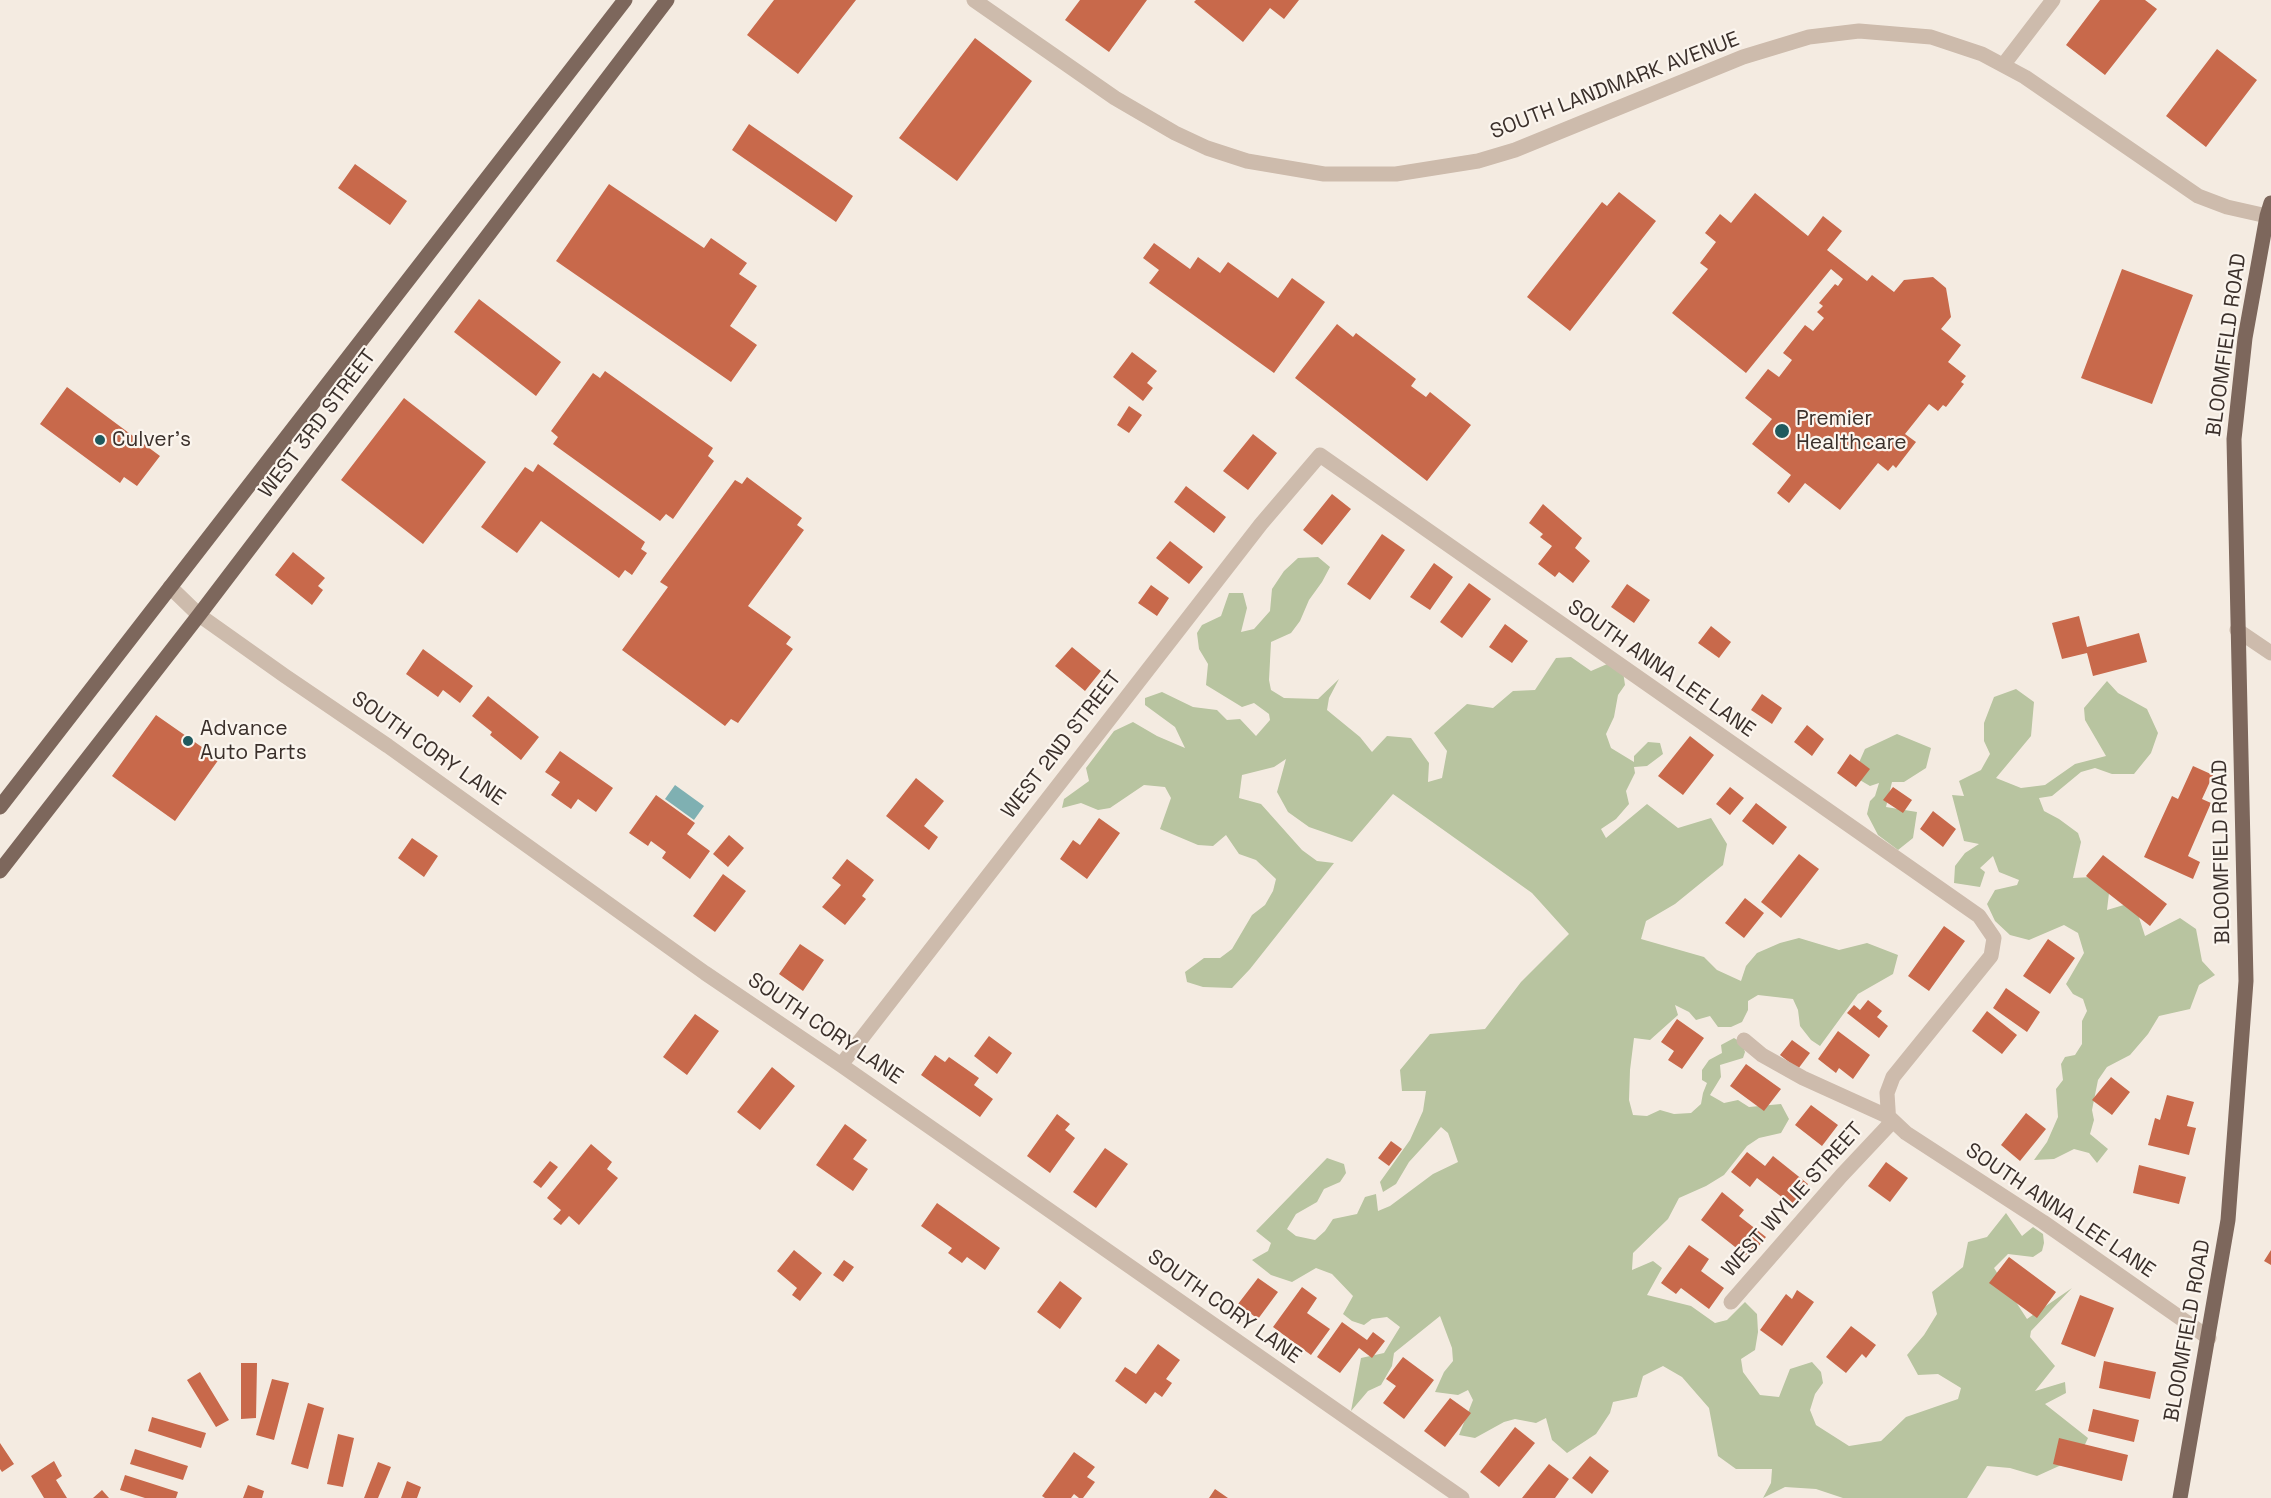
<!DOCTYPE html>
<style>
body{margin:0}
canvas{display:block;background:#f4ebe1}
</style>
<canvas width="2271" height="1498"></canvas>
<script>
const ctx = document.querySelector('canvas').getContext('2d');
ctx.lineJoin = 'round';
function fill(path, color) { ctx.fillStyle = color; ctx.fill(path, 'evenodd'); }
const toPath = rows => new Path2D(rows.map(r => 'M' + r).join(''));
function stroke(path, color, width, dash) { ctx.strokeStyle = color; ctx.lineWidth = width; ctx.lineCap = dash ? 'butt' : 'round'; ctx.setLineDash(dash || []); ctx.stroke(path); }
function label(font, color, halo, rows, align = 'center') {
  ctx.font = font + ' "Space Grotesk",sans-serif'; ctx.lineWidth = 4.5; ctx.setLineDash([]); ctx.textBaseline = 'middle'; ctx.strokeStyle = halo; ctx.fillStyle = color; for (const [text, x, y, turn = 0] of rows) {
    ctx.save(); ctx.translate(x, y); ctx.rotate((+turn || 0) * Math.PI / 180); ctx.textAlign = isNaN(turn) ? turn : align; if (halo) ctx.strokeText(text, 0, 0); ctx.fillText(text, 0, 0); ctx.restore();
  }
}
fill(toPath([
 [1318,557,1330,567,1322,582,1309,600,1300,621,1291,633,1271,642,1269,680,1271,690,1284,698,1318,699,1339,679,1329,698,1327,710,1360,737,1372,752,1387,736,1411,738,1429,763,1428,782,1442,778,1447,751,1434,733,1467,704,1493,708,1513,691,1535,690,1556,658,1571,657,1591,671,1621,658,1625,685,1618,695,1614,717,1606,734,1611,748,1634,762,1634,756,1648,742,1660,743,1663,754,1647,766,1634,767,1635,773,1626,791,1629,804,1616,819,1601,829,1606,838,1647,804,1678,828,1711,818,1727,844,1723,865,1675,904,1646,921,1641,939,1704,957,1717,970,1741,981,1746,966,1757,953,1780,943,1799,938,1839,950,1867,943,1898,955,1893,974,1858,994,1820,1046,1811,1040,1800,1026,1798,1010,1793,999,1758,995,1748,1001,1748,1010,1742,1022,1731,1027,1718,1027,1710,1016,1696,1020,1689,1012,1675,1005,1678,1015,1650,1040,1634,1038,1630,1070,1629,1100,1633,1115,1647,1116,1660,1110,1674,1114,1691,1113,1701,1104,1703,1093,1707,1083,1702,1080,1702,1070,1709,1060,1722,1053,1721,1045,1734,1038,1742,1043,1745,1052,1743,1058,1720,1065,1721,1077,1710,1095,1724,1103,1738,1100,1749,1107,1781,1104,1789,1119,1781,1133,1759,1138,1747,1146,1724,1175,1706,1186,1679,1198,1668,1219,1633,1253,1632,1270,1653,1261,1662,1268,1647,1295,1691,1306,1715,1323,1727,1320,1745,1302,1757,1314,1758,1332,1755,1350,1741,1359,1743,1372,1760,1395,1779,1397,1790,1369,1812,1362,1821,1372,1823,1383,1815,1394,1810,1410,1816,1425,1849,1446,1881,1441,1906,1417,1958,1399,1961,1388,1938,1374,1918,1375,1907,1355,1924,1335,1937,1314,1932,1292,1963,1267,1968,1242,1987,1237,2006,1213,2022,1236,2033,1227,2043,1234,2044,1243,2042,1251,2033,1257,2008,1254,1994,1268,2027,1319,2072,1288,2031,1331,2030,1337,2055,1366,2035,1391,2065,1382,2066,1393,2045,1404,2088,1438,2079,1457,2037,1476,2010,1468,1987,1466,1967,1498,1843,1498,1816,1489,1785,1487,1763,1498,1771,1483,1772,1469,1736,1469,1718,1456,1709,1408,1682,1377,1663,1366,1643,1376,1637,1397,1613,1402,1610,1413,1596,1434,1567,1453,1552,1440,1546,1418,1536,1423,1515,1419,1504,1422,1475,1438,1459,1435,1473,1400,1468,1390,1458,1395,1435,1392,1444,1372,1453,1361,1452,1348,1440,1316,1394,1353,1392,1366,1381,1385,1368,1391,1351,1411,1361,1358,1384,1353,1400,1327,1387,1317,1372,1319,1364,1325,1352,1321,1343,1314,1353,1296,1332,1274,1316,1268,1292,1282,1271,1275,1252,1260,1268,1251,1271,1243,1256,1231,1327,1158,1344,1164,1346,1173,1340,1182,1324,1189,1317,1202,1296,1214,1287,1229,1296,1236,1315,1240,1325,1231,1333,1219,1357,1214,1365,1197,1376,1194,1378,1211,1390,1206,1433,1174,1458,1162,1448,1133,1441,1127,1409,1162,1396,1184,1383,1192,1380,1182,1410,1140,1423,1111,1426,1091,1402,1091,1400,1070,1430,1034,1485,1029,1521,982,1569,934,1532,893,1393,794,1352,842,1309,827,1288,812,1277,792,1286,759,1274,767,1242,775,1239,798,1261,804,1302,850,1317,861,1334,863,1250,969,1232,988,1203,987,1187,982,1185,972,1204,958,1220,958,1232,949,1252,915,1265,905,1273,891,1276,879,1256,860,1239,854,1226,835,1213,846,1198,845,1160,829,1171,798,1165,787,1144,785,1110,808,1098,810,1081,803,1062,808,1064,799,1089,781,1086,768,1114,731,1133,722,1157,736,1185,748,1175,727,1145,705,1145,698,1162,692,1193,707,1217,710,1227,720,1240,719,1256,736,1270,720,1269,714,1254,703,1242,707,1206,685,1208,664,1199,649,1197,633,1202,625,1221,616,1229,593,1243,593,1247,608,1241,632,1254,629,1270,611,1272,589,1284,571,1298,558],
 [2107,681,2118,693,2147,709,2158,733,2151,753,2134,774,2112,774,2095,768,2081,772,2052,796,2039,798,2044,811,2059,819,2078,833,2081,842,2073,878,2111,876,2107,910,2134,902,2145,936,2180,918,2196,929,2202,961,2215,975,2199,985,2190,1009,2159,1016,2148,1034,2130,1055,2107,1067,2098,1080,2092,1110,2094,1120,2090,1134,2108,1149,2097,1163,2089,1153,2074,1149,2054,1159,2034,1160,2047,1142,2058,1117,2056,1089,2063,1080,2061,1064,2065,1057,2075,1055,2082,1044,2082,1021,2087,1011,2083,999,2073,994,2066,984,2084,953,2078,933,2064,925,2029,940,2010,935,1995,921,1987,904,1995,890,2017,885,2019,880,1999,872,1993,856,1980,868,1985,872,1980,887,1954,883,1955,866,1965,853,1979,844,1964,841,1952,795,1964,796,1959,781,1981,770,1990,754,1984,741,1984,723,1994,697,2016,689,2034,702,2031,736,1996,778,2021,788,2045,785,2075,764,2106,756,2085,720,2084,708],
 [1897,734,1931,748,1926,768,1904,782,1892,782,1886,807,1917,812,1913,838,1898,850,1878,835,1867,814,1870,801,1875,796,1879,783,1870,786,1853,776,1865,749]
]), '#b8c4a0');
fill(toPath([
 [675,785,704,806,694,820,665,799]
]), '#7fb0b2');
fill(toPath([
 [774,0,856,0,798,74,747,35],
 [1080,0,1147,0,1109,52,1065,20],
 [1196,0,1299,0,1284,19,1270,8,1243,42,1194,2],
 [2100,0,2145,0,2157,9,2105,75,2066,45],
 [975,38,1032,81,957,181,899,138],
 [2217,49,2257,80,2206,147,2166,116],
 [749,124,853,196,836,222,732,150],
 [355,164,407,201,390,225,338,188],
 [609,184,704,248,711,238,747,263,739,274,757,286,730,326,757,345,731,382,556,261],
 [1619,192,1656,221,1570,331,1527,297,1602,202,1607,206],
 [1755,193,1808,236,1823,216,1842,231,1827,250,1867,281,1872,275,1894,292,1904,280,1933,277,1946,288,1951,317,1941,329,1961,345,1948,362,1966,376,1961,382,1964,384,1946,407,1943,405,1938,411,1929,404,1905,434,1916,442,1896,468,1893,465,1888,471,1878,463,1840,510,1805,483,1789,503,1777,493,1791,475,1752,444,1772,419,1745,398,1768,369,1779,377,1792,360,1783,353,1805,325,1813,331,1824,318,1817,312,1823,306,1819,303,1835,284,1838,286,1843,279,1831,269,1746,373,1672,313,1708,269,1700,263,1716,242,1705,233,1720,214,1731,223],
 [1154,243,1190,269,1198,257,1220,273,1228,262,1278,298,1292,278,1325,302,1274,373,1149,283,1159,270,1143,258],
 [2122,269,2193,295,2152,404,2081,378],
 [479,299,561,362,536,396,454,332],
 [1337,324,1353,337,1356,333,1416,379,1411,386,1426,397,1430,392,1471,425,1427,481,1295,378],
 [1132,352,1157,371,1147,383,1153,388,1143,401,1113,377],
 [605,371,713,448,708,456,714,461,673,519,666,514,660,521,553,444,558,437,551,431,593,373,600,378],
 [67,387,160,456,137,486,124,477,120,483,40,424],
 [404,398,486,462,423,544,341,480],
 [1129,406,1142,415,1129,433,1117,425],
 [1253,434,1277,453,1248,490,1223,471],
 [538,464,645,542,641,549,647,553,632,575,625,570,619,578,541,521,517,553,481,527,525,467,533,472],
 [747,477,802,518,797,525,804,530,748,606,791,637,786,644,793,649,738,723,731,719,725,726,622,650,668,587,660,582,735,480,742,484],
 [1186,486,1226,517,1214,533,1174,502],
 [1332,494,1351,509,1322,545,1303,530],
 [1543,504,1582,538,1575,548,1590,561,1573,583,1559,572,1555,577,1538,564,1552,546,1540,537,1543,534,1529,523],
 [1382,534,1405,550,1370,600,1347,584],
 [1170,541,1203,567,1189,584,1156,558],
 [293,552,325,578,318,586,323,590,312,605,275,575],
 [1434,563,1453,577,1430,610,1410,597],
 [1469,583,1491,599,1462,638,1440,622],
 [1627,584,1650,600,1634,623,1611,607],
 [1151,585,1169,598,1157,616,1138,603],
 [2079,616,2087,647,2139,633,2147,662,2093,676,2087,653,2062,659,2052,623],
 [1505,624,1528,641,1512,663,1489,647],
 [1711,626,1731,642,1719,658,1698,643],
 [1072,647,1101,671,1085,691,1055,666],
 [423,649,473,686,460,703,443,690,438,697,406,674],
 [1762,694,1782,708,1772,724,1751,710],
 [488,696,539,737,521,760,490,735,492,732,472,716],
 [156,715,219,759,175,821,112,776],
 [1807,725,1824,739,1812,756,1794,742],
 [1690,736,1714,755,1683,795,1658,776],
 [560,751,613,788,596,812,578,799,571,809,551,795,560,782,545,772],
 [1850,754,1870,769,1856,787,1837,773],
 [2193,766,2213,775,2202,799,2211,803,2188,856,2200,862,2193,879,2144,857,2172,796,2178,799],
 [916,778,944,801,924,826,938,837,929,850,886,816],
 [1730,787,1744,798,1730,815,1716,804],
 [1893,787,1912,800,1903,813,1883,800],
 [656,795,695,823,687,834,710,851,690,879,662,858,666,852,651,841,648,846,629,833],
 [1756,803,1787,827,1773,845,1742,821],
 [1933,811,1956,829,1943,847,1920,829],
 [1099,818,1120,833,1087,879,1060,859,1073,840,1080,845],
 [729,835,744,848,728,867,713,854],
 [412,838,438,856,424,877,398,858],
 [1799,854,1819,869,1781,918,1761,902],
 [2103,855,2167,904,2150,926,2086,876],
 [847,859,874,880,862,896,866,899,845,925,822,907,841,885,832,878],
 [723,874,746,891,715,932,693,916],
 [1745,898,1764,913,1744,938,1725,923],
 [1944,926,1965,941,1929,991,1908,976],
 [2048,939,2075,958,2050,994,2023,976],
 [800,944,824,960,803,991,779,974],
 [2006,988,2040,1012,2027,1032,1993,1008],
 [1868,1000,1882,1011,1877,1017,1888,1026,1879,1038,1847,1013,1854,1005,1860,1010],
 [1987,1011,2017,1035,2002,1054,1972,1031],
 [695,1014,719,1031,687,1075,663,1057],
 [1677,1019,1704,1038,1682,1069,1668,1060,1674,1051,1661,1042],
 [1838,1031,1870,1055,1853,1079,1839,1068,1836,1073,1818,1059],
 [989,1036,1012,1053,997,1074,974,1056],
 [1792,1040,1810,1053,1798,1069,1780,1055],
 [935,1055,945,1062,949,1057,979,1078,974,1085,993,1099,980,1117,921,1075],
 [1746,1064,1781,1089,1764,1111,1730,1086],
 [772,1067,795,1086,760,1130,737,1112],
 [2111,1077,2130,1092,2112,1115,2092,1100],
 [2167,1095,2194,1102,2187,1126,2196,1128,2189,1155,2148,1145,2155,1118,2160,1120],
 [1811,1105,1838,1125,1822,1146,1795,1125],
 [2026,1113,2046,1129,2020,1161,2001,1145],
 [1057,1114,1070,1124,1065,1130,1075,1138,1050,1173,1027,1156],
 [845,1124,867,1140,853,1159,868,1169,853,1191,816,1165],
 [1391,1141,1402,1149,1389,1166,1378,1158],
 [591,1144,612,1162,607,1169,618,1178,579,1225,569,1216,561,1225,553,1219,561,1210,547,1198],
 [1105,1148,1128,1164,1096,1208,1073,1192],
 [1747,1152,1765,1166,1773,1156,1808,1184,1792,1205,1757,1178,1750,1187,1731,1172],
 [550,1161,558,1167,541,1188,533,1182],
 [1886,1162,1908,1178,1890,1202,1868,1186],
 [2139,1165,2186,1177,2179,1204,2133,1193],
 [1722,1192,1744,1210,1739,1216,1766,1237,1749,1258,1701,1220],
 [937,1203,1000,1248,985,1270,967,1257,962,1263,948,1253,952,1248,921,1226],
 [1689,1245,1709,1259,1701,1271,1724,1288,1709,1309,1681,1288,1676,1294,1661,1283],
 [794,1250,822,1273,800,1301,792,1295,797,1288,777,1271],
 [2271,1250,2271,1265,2264,1261],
 [2009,1257,2056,1292,2037,1318,1989,1283],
 [844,1260,854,1267,843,1282,833,1275],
 [1258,1278,1278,1292,1258,1319,1238,1304],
 [1060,1281,1082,1298,1060,1329,1037,1312],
 [1302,1287,1317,1298,1307,1313,1330,1329,1311,1355,1273,1327],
 [1797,1290,1814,1302,1782,1346,1760,1330,1786,1294,1792,1299],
 [2080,1295,2114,1308,2095,1357,2061,1344],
 [1342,1322,1367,1340,1373,1332,1385,1341,1372,1358,1359,1348,1340,1373,1317,1357],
 [1851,1326,1876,1345,1866,1358,1862,1354,1846,1373,1826,1357],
 [1158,1344,1180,1360,1166,1379,1172,1383,1162,1397,1155,1392,1146,1404,1115,1381,1125,1367,1136,1374],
 [1403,1357,1434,1380,1404,1419,1383,1403,1396,1386,1386,1379],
 [2104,1361,2156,1372,2150,1399,2099,1388],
 [241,1363,257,1363,256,1418,241,1419],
 [200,1372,229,1420,216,1427,187,1380],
 [272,1379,289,1383,274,1440,256,1435],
 [1450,1398,1471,1413,1445,1447,1424,1431],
 [308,1403,324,1408,308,1469,291,1464],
 [2093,1409,2139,1420,2134,1442,2088,1431],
 [152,1417,206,1433,201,1448,148,1431],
 [1515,1427,1535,1443,1499,1487,1480,1472],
 [338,1434,354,1438,343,1487,327,1484],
 [2059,1438,2128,1455,2122,1481,2053,1464],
 [0,1443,14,1464,2,1472,0,1469],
 [135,1449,188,1466,183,1480,130,1464],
 [1074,1452,1095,1467,1087,1477,1095,1482,1083,1498,1079,1498,1074,1494,1071,1498,1045,1498,1042,1496],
 [1590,1456,1609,1471,1592,1494,1572,1478],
 [54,1461,62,1476,56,1480,67,1498,44,1498,31,1476],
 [378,1462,391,1467,378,1498,364,1498],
 [1549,1464,1569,1479,1555,1498,1522,1498],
 [125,1475,178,1492,176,1498,145,1498,120,1490],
 [407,1481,421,1487,417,1498,401,1498],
 [248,1485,264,1491,262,1498,243,1498],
 [1215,1489,1228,1498,1209,1498],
 [102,1490,109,1498,93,1498]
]), '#c8694b');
stroke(toPath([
 [974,0,1115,98,1175,133,1207,148,1247,161,1324,174,1396,174,1478,161,1515,150,1743,57,1809,37,1859,31,1931,37,1982,54,2025,77,2198,196,2227,207,2267,216],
 [2004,64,2053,0],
 [170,587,199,615,285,676,388,746,705,973,841,1065,1462,1498],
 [2237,630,2271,653],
 [1744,1040,1762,1055,1803,1078,1889,1117,1906,1133,2043,1222,2209,1338],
 [841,1065,1261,524,1320,455,1979,916,1994,938,1991,956,1893,1077,1887,1093,1889,1125,1841,1176,1731,1302]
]), '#cdbbac', 15);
stroke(toPath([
 [0,807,625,0],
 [0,871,199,615,667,0],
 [2180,1498,2228,1220,2246,981,2234,439,2245,338,2267,216,2271,203]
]), '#7d675c', 15);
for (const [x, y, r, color] of [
 [1782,431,8,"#1f5a5e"],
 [100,440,6,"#1f5a5e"],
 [188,741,6,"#1f5a5e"]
]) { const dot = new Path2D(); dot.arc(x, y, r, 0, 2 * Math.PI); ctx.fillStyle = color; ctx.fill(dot); stroke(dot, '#fbf5ee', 2); }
label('21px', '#3b302b', '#fbf5ee', [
 ["SOUTH LANDMARK AVENUE",1615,86,-21],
 ["BLOOMFIELD ROAD",2227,345,-82],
 ["WEST 3RD STREET",318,424,-53],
 ["SOUTH ANNA LEE LANE",1661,669,35],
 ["WEST 2ND STREET",1062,745,-52],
 ["SOUTH CORY LANE",428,749,35],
 ["BLOOMFIELD ROAD",2222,852,-91],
 ["SOUTH CORY LANE",825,1029,34],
 ["WEST WYLIE STREET",1793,1200,-48],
 ["SOUTH ANNA LEE LANE",2060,1211,34],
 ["SOUTH CORY LANE",1224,1307,35],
 ["BLOOMFIELD ROAD",2188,1331,-80]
]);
label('21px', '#3b302b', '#fbf5ee', [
 ["Premier",1796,419],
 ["Healthcare",1796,443],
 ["Culver's",112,440],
 ["Advance",200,729],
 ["Auto Parts",200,753]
], 'left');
</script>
